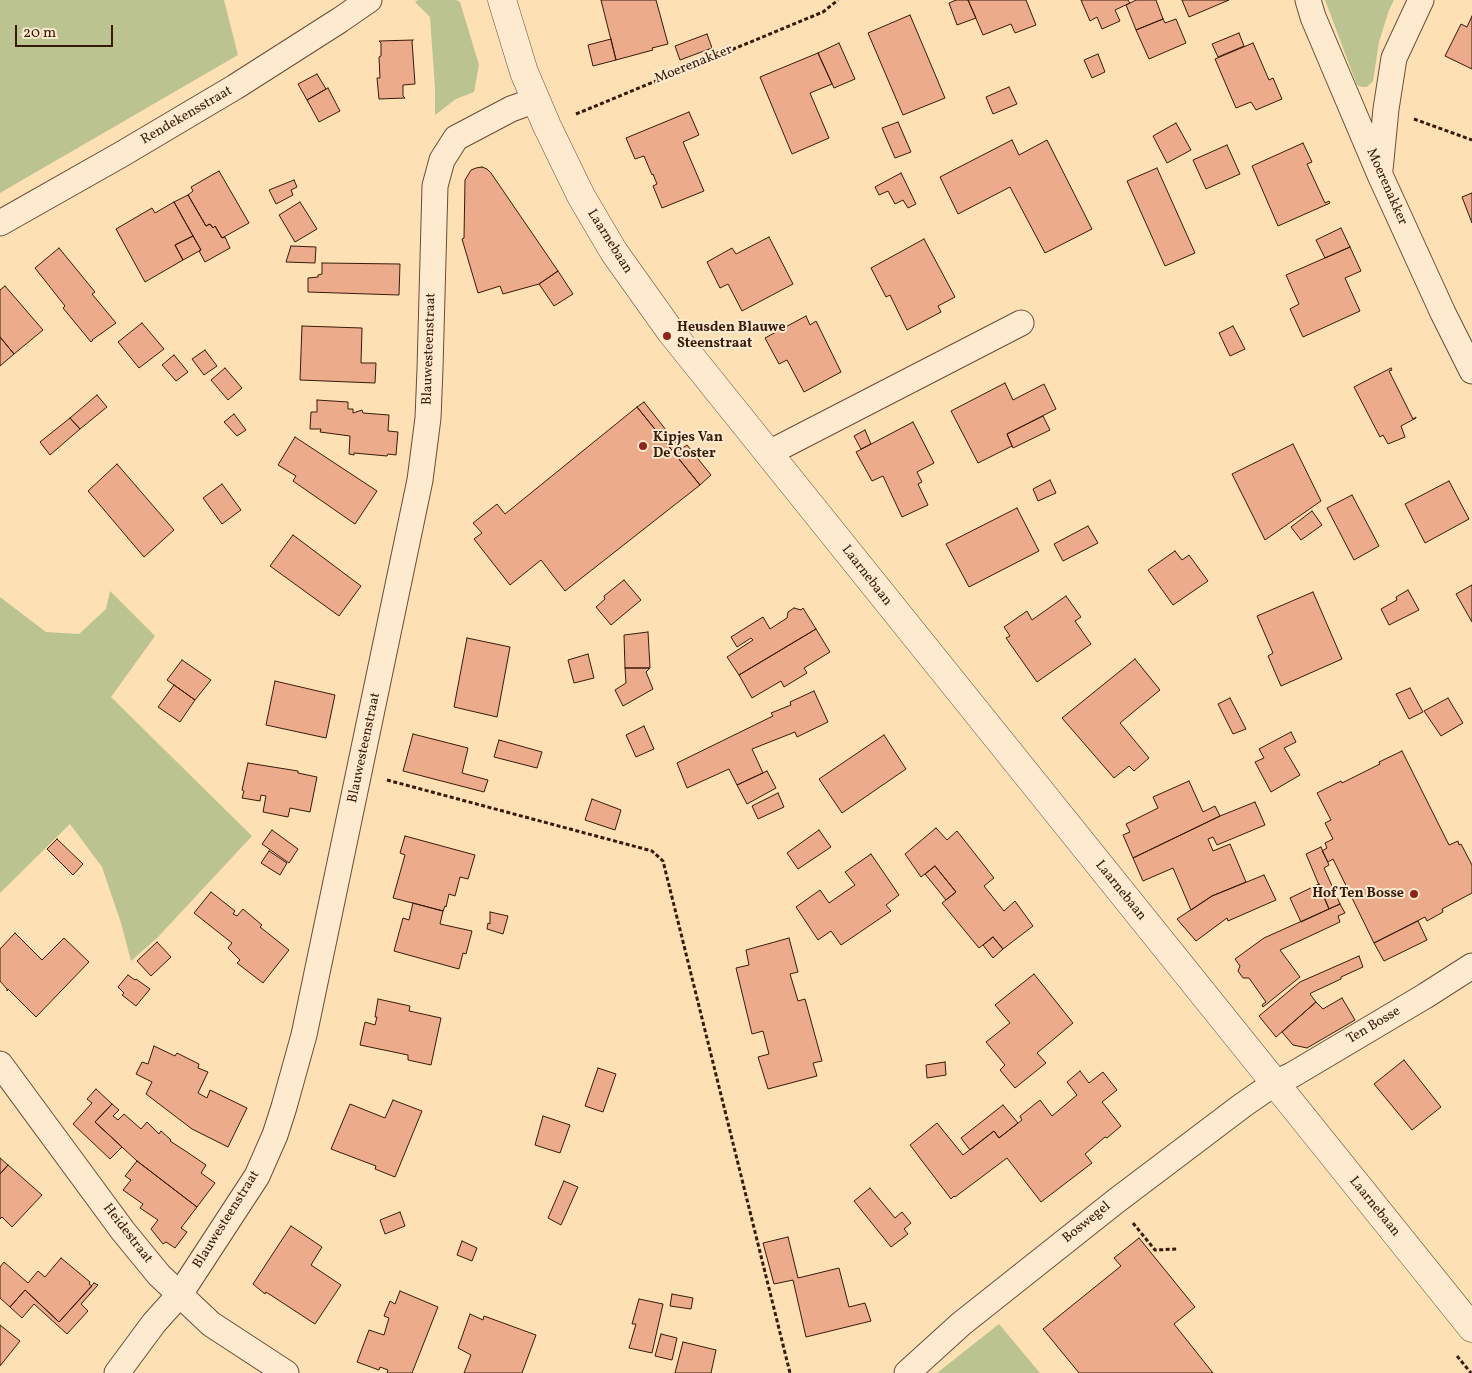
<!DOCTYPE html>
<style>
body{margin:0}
#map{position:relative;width:1472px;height:1373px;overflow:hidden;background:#fee0b5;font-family:Vollkorn,serif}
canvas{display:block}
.scale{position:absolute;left:15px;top:25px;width:98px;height:22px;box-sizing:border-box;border:2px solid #381a0b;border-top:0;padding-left:6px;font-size:15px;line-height:18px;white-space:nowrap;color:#381a0b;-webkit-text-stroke:4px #feebcf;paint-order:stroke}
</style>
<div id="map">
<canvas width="1472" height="1373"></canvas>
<div class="scale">20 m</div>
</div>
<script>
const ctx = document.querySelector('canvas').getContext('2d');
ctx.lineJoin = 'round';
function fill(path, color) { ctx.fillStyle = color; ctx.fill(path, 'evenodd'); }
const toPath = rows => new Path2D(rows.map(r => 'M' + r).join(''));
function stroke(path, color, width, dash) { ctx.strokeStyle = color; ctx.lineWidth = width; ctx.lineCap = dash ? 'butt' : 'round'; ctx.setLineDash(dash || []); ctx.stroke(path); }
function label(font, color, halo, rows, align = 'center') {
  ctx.font = font + ' Vollkorn,serif'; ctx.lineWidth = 4; ctx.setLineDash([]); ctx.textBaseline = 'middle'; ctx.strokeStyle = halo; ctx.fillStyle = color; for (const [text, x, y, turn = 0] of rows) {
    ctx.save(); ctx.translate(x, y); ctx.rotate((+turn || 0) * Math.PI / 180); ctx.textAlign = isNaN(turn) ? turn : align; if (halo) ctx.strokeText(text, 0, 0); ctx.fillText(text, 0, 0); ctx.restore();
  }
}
fill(toPath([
 [0,0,224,0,238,55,0,193],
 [418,0,456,0,460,2,479,65,474,92,456,99,435,115,435,88,430,17,415,2],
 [1325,0,1394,0,1389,10,1379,42,1373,81,1367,87,1362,87,1357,85],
 [110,591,155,636,111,697,252,836,158,937,131,961,121,923,102,867,70,824,0,893,0,597,46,632,79,634,106,609],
 [999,1324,1040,1373,937,1373]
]), '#bbc391');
const building = toPath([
 [601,0,656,0,668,44,652,48,653,50,616,60,601,0],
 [956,0,968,0,976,18,957,25,949,3,956,0],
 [968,0,1026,0,1036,25,1015,33,1011,24,983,35,968,0],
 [1081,0,1128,0,1130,3,1115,10,1120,21,1102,29,1097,17,1090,21,1081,0],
 [1136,0,1156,0,1163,19,1136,30,1126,5,1136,0],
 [1182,0,1229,0,1189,17,1182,0],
 [910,15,945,98,903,115,868,33,910,15],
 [1472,16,1472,69,1445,56,1461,24,1467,27,1472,16],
 [1163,19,1165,23,1176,19,1186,43,1149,59,1136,30,1163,19],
 [1239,33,1244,46,1218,57,1212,44,1239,33],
 [707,34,712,48,680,60,675,46,707,34],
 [611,39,616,60,593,66,588,45,611,39],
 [413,40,412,41,415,84,403,85,403,96,405,98,379,99,377,78,380,78,379,57,381,56,381,43,379,41,413,40],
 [839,43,855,79,834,88,818,53,839,43],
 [1253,43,1269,80,1273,78,1282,99,1256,110,1251,102,1236,108,1215,59,1253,43],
 [818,53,832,84,810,93,829,138,792,154,760,77,818,53],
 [1098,54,1105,72,1092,78,1084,60,1098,54],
 [317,74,326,89,307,100,298,84,317,74],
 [1009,87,1017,104,993,114,986,97,1009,87],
 [328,88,340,111,319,122,307,100,328,88],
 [689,112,699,135,683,142,704,191,662,208,653,186,657,184,653,174,652,175,644,156,635,159,626,138,689,112],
 [898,122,911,152,895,158,882,128,898,122],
 [1176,123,1191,150,1167,163,1153,136,1176,123],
 [1012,140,1019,155,1047,140,1092,229,1045,253,1010,187,958,214,940,177,1012,140],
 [1303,143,1312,162,1307,164,1325,203,1329,201,1330,203,1278,226,1252,166,1303,143],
 [1227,145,1240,174,1206,189,1193,160,1227,145],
 [482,167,487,169,491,173,558,271,539,284,503,294,500,286,478,293,462,239,464,238,465,180,471,170,476,168,482,167],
 [1157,168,1195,253,1165,266,1127,181,1157,168],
 [219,171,249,223,222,238,215,226,213,228,210,224,206,226,188,195,193,191,191,187,219,171],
 [901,173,916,204,908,208,903,200,895,204,888,191,879,195,875,187,901,173],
 [294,180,297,187,291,190,293,195,276,204,269,190,294,180],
 [1472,193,1472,223,1462,197,1472,193],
 [188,195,206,226,210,224,213,228,215,226,222,238,225,237,230,248,205,262,199,251,201,250,174,202,188,195],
 [174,202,193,236,175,245,183,260,145,282,116,229,152,208,155,213,174,202],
 [300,202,317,229,295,242,279,215,300,202],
 [1341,228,1350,247,1325,258,1316,240,1341,228],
 [193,236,201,250,183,260,175,245,193,236],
 [769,237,793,284,742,311,728,284,720,288,707,262,732,248,736,254,769,237],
 [924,239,955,297,938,306,941,312,907,330,890,295,886,297,871,268,924,239],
 [291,246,316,247,315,263,286,262,291,246],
 [1350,247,1361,271,1345,278,1360,311,1303,337,1290,309,1299,304,1286,275,1350,247],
 [59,248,95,292,92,294,116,323,92,340,93,340,91,342,63,308,65,306,35,268,59,248],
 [322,263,400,264,399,295,308,292,308,278,318,277,318,275,322,274,322,263],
 [558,271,573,294,554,306,539,284,558,271],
 [5,286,43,330,14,354,0,337,0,290,5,286],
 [806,316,810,325,816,321,841,372,804,392,787,360,779,364,765,338,806,316],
 [142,323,164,349,139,368,118,342,142,323],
 [302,326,362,328,361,363,376,363,375,383,300,380,302,326],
 [1233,326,1245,349,1230,356,1219,333,1233,326],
 [0,337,14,354,0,366,0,337],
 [205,350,217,366,204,375,192,359,205,350],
 [174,355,188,372,176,381,162,365,174,355],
 [225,368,242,388,228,400,211,380,225,368],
 [1391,368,1392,370,1389,371,1413,419,1416,417,1416,418,1401,426,1405,437,1388,444,1383,435,1380,437,1354,387,1391,368],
 [1005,383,1013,400,1044,384,1056,409,1007,434,1012,446,978,463,951,411,1005,383],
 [97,395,107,407,80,429,70,418,97,395],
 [317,400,348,402,348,409,353,409,353,413,362,410,363,413,389,415,388,431,398,432,396,455,388,454,387,456,354,453,354,455,349,454,350,436,320,432,321,429,310,429,311,412,317,412,317,400],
 [644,402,681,449,687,445,711,475,700,485,637,407,644,402],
 [637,407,700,485,565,591,541,560,510,585,474,539,482,533,473,523,497,504,505,514,637,407],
 [234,414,246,430,237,436,224,422,234,414],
 [1043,416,1050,430,1013,448,1007,434,1043,416],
 [70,418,80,429,50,455,40,442,70,418],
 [913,422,934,463,917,472,922,482,918,484,928,505,902,517,883,476,872,481,856,452,913,422],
 [865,430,871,444,861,449,854,436,865,430],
 [295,437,377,491,355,524,293,481,296,476,278,465,295,437],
 [1293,444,1321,501,1265,540,1232,474,1293,444],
 [117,464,174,530,144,557,88,491,117,464],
 [1050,480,1056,493,1038,501,1033,489,1050,480],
 [1449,481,1469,519,1425,543,1405,504,1449,481],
 [222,484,241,510,222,524,203,498,222,484],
 [1352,495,1379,546,1354,560,1327,508,1352,495],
 [1017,508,1039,551,969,587,946,544,1017,508],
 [1312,511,1322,525,1301,540,1291,527,1312,511],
 [1088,526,1098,543,1063,561,1054,544,1088,526],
 [293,535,361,586,339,616,270,566,293,535],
 [1175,551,1182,560,1189,555,1208,581,1173,605,1148,570,1175,551],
 [624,580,641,600,611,625,596,607,605,599,604,596,624,580],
 [1472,585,1472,622,1456,594,1472,585],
 [1408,590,1419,610,1389,625,1381,609,1397,600,1396,597,1408,590],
 [1313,592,1342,659,1281,686,1268,656,1273,653,1257,616,1313,592],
 [1066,596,1081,617,1075,621,1091,644,1037,682,1006,638,1010,636,1004,627,1027,611,1032,620,1066,596],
 [794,608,801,610,803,608,816,629,739,675,727,657,753,640,751,638,737,647,731,637,763,617,770,629,787,618,788,612,794,608],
 [816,629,830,652,804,668,807,673,784,687,781,681,752,698,739,675,816,629],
 [648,632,650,668,625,668,624,635,648,632],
 [467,638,510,647,497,717,454,707,467,638],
 [588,654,594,678,574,683,568,660,588,654],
 [1135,659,1160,690,1120,723,1149,758,1134,771,1129,766,1114,778,1062,718,1135,659],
 [182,660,211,680,195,700,167,680,182,660],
 [625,668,650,668,646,672,653,689,623,706,615,690,626,683,625,668],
 [275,681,335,695,326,738,266,725,275,681],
 [174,685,195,700,180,722,158,707,174,685],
 [1410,688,1423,712,1409,719,1396,694,1410,688],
 [814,691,828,722,797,737,795,732,752,749,763,773,737,785,729,769,687,788,677,763,773,716,771,713,791,705,790,702,814,691],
 [1230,698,1246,729,1233,734,1218,704,1230,698],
 [1448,698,1463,723,1441,736,1424,711,1448,698],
 [644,726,654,749,636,757,626,735,644,726],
 [1291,732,1296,742,1284,748,1300,775,1271,792,1255,762,1264,758,1259,749,1291,732],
 [413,734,468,748,462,773,488,780,484,792,403,771,413,734],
 [884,735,906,769,842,813,819,779,884,735],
 [499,740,542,752,537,768,494,757,499,740],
 [1402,751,1449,845,1458,841,1459,845,1461,844,1472,865,1472,893,1442,909,1443,912,1427,921,1425,917,1374,943,1333,859,1328,862,1322,851,1327,848,1325,843,1333,839,1325,823,1331,820,1317,793,1341,781,1342,783,1380,764,1379,762,1402,751],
 [248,763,298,771,298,773,317,777,310,812,290,808,288,817,263,812,266,796,261,795,260,801,242,798,244,791,242,790,248,763],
 [767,771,776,788,747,804,737,785,767,771],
 [1189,781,1203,812,1215,806,1220,816,1133,858,1123,835,1130,832,1126,824,1158,808,1153,797,1189,781],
 [778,793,784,807,758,819,752,806,778,793],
 [592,799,621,810,615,830,585,820,592,799],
 [1255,802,1265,825,1217,845,1213,837,1208,839,1213,851,1230,844,1246,882,1212,896,1191,910,1173,868,1143,881,1133,858,1220,816,1255,802],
 [936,828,947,840,957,831,994,878,984,886,1004,911,1015,901,1033,926,1003,949,993,937,979,948,942,903,956,892,935,866,921,877,905,854,936,828],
 [272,830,298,849,289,863,262,844,272,830],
 [819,830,831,847,798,869,787,853,819,830],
 [405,836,475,855,468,879,460,877,455,896,449,894,446,907,445,906,443,911,393,898,405,855,400,853,405,836],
 [57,839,83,864,73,875,47,849,57,839],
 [1321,847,1329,865,1324,868,1340,904,1329,909,1306,854,1321,847],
 [269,851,287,863,280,875,261,863,269,851],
 [871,854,899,895,886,905,891,911,841,945,831,931,818,940,796,907,820,890,829,903,855,885,845,872,871,854],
 [935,866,956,892,946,900,925,874,935,866],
 [1264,875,1276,900,1228,921,1227,918,1196,941,1177,919,1212,896,1264,875],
 [1319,884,1329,909,1301,922,1290,898,1319,884],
 [211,892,235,911,233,914,237,916,243,909,262,925,260,927,289,950,263,983,237,963,240,960,228,948,232,943,194,913,211,892],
 [413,903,443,911,440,924,472,931,466,954,463,953,459,969,394,951,403,918,409,920,413,903],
 [1340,904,1345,913,1338,916,1340,922,1280,950,1300,977,1263,1007,1262,1005,1266,1002,1249,978,1243,978,1238,971,1240,966,1235,959,1264,938,1340,904],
 [490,912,508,916,503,934,487,929,488,923,490,924,490,912],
 [1418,921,1427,940,1384,961,1374,943,1418,921],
 [15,933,42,960,64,938,89,962,36,1017,8,989,7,991,7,989,0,981,0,949,15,933],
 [993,937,1003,949,993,958,983,945,993,937],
 [789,938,798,972,790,974,798,1001,805,999,822,1061,813,1063,817,1076,768,1089,758,1057,769,1054,763,1031,752,1034,736,968,749,965,746,950,789,938],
 [157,942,171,957,151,976,137,961,157,942],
 [1359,956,1363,967,1341,977,1341,979,1311,993,1310,994,1316,1002,1276,1037,1259,1016,1300,982,1359,956],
 [1034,974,1073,1023,1037,1053,1046,1063,1015,1088,1000,1070,1005,1065,986,1042,1010,1023,995,1005,1034,974],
 [128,975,135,980,136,979,150,989,136,1006,122,995,124,993,118,987,128,975],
 [1342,998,1355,1020,1307,1048,1293,1045,1282,1032,1316,1002,1323,1009,1342,998],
 [378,999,410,1006,409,1011,441,1018,431,1065,408,1060,408,1055,360,1045,365,1022,375,1025,377,1017,375,1017,378,999],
 [154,1046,175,1056,177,1053,199,1064,198,1068,208,1072,198,1093,207,1098,210,1090,247,1108,228,1147,192,1129,146,1094,152,1082,136,1074,142,1062,148,1064,154,1046],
 [1404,1060,1441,1107,1412,1130,1374,1084,1404,1060],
 [945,1062,946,1075,927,1078,926,1065,945,1062],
 [598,1068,616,1074,603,1112,585,1106,598,1068],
 [1080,1071,1089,1083,1103,1072,1117,1090,1102,1102,1121,1126,1107,1138,1105,1137,1085,1154,1092,1163,1041,1202,1007,1158,955,1197,954,1196,951,1199,910,1145,937,1123,963,1155,994,1131,999,1138,1022,1120,1020,1116,1040,1100,1052,1116,1077,1095,1067,1082,1080,1071],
 [96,1089,112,1104,95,1122,122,1147,110,1159,73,1124,92,1103,87,1099,96,1089],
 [393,1100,422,1111,395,1177,375,1169,376,1166,331,1149,350,1104,385,1118,393,1100],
 [112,1104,119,1110,113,1116,118,1120,124,1114,141,1129,147,1122,159,1134,161,1131,171,1140,170,1141,187,1152,206,1165,201,1173,215,1183,197,1207,137,1161,95,1122,112,1104],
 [1003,1105,1018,1123,999,1138,994,1131,970,1150,961,1138,1003,1105],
 [543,1116,570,1125,560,1153,535,1145,543,1116],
 [0,1158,8,1165,0,1174,0,1158],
 [137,1161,197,1207,181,1228,187,1232,175,1248,166,1242,163,1244,151,1229,158,1220,140,1208,143,1204,123,1190,131,1180,125,1176,137,1161],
 [8,1165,42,1195,12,1227,2,1217,0,1219,0,1174,8,1165],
 [564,1181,578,1187,561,1225,548,1218,564,1181],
 [870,1188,895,1218,902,1212,911,1223,904,1229,908,1234,891,1247,854,1201,870,1188],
 [400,1212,405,1226,385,1234,380,1220,400,1212],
 [291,1226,322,1247,311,1265,341,1285,315,1324,266,1292,265,1294,253,1284,291,1226],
 [788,1237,798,1278,839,1268,849,1307,865,1303,871,1321,806,1337,793,1280,774,1284,763,1243,788,1237],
 [1139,1238,1195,1307,1174,1324,1213,1373,1079,1373,1043,1329,1121,1266,1114,1258,1139,1238],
 [462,1241,477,1248,472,1261,457,1255,462,1241],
 [61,1258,90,1282,89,1284,92,1286,59,1322,25,1290,10,1307,0,1298,0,1267,4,1262,28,1283,38,1271,45,1277,61,1258],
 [94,1283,98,1285,81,1304,88,1311,67,1334,34,1304,22,1318,10,1307,25,1290,59,1322,94,1283],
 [400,1291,438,1307,412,1373,387,1373,388,1370,380,1367,379,1370,357,1362,369,1330,384,1335,389,1318,384,1316,390,1301,395,1304,400,1291],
 [672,1294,693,1298,691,1309,670,1306,672,1294],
 [639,1299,663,1304,652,1353,629,1348,636,1324,632,1324,639,1299],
 [470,1314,483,1320,484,1316,536,1335,522,1373,464,1373,471,1355,458,1348,470,1314],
 [0,1325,20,1341,0,1366,0,1325],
 [661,1334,677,1338,672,1360,655,1356,661,1334],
 [683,1342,716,1350,711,1373,675,1373,683,1342]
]);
fill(building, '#ecab8b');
stroke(building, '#381a0b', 1);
const minor = toPath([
 [1308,0,1313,17,1380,175,1443,313,1472,371],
 [1380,170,1386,109,1394,58,1421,0],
 [0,223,122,154,235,87,340,20,369,0],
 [769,453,1021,323],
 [0,1064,123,1231,159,1275,211,1324,286,1373],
 [117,1373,154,1323,180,1294,257,1176,275,1135,284,1107,304,1035,420,480,428,418,430,369,435,186,442,160,456,138,511,109,536,100],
 [907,1373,961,1324,1116,1201,1243,1105,1275,1083,1292,1075,1425,996,1472,966]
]);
const tertiary = toPath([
 [502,0,524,72,547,126,581,196,614,252,671,332,1472,1328]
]);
stroke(minor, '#6a4c36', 27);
stroke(tertiary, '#6a4c36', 29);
stroke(toPath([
 [576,114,823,12,838,0],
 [1414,119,1472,140],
 [387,780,652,851,663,861,790,1373],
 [1133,1223,1155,1250,1178,1249],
 [1457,1356,1471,1373]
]), '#381a0b', 3, [4, 2.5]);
stroke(minor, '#feebcf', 25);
stroke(tertiary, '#feebcf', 28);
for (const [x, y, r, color] of [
 [667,336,5,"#8f2418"],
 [643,446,5,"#8f2418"],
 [1414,894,5,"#8f2418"]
]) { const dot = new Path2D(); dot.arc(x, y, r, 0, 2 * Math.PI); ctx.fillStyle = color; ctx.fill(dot); stroke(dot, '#feebcf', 2); }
label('14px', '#381a0b', '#feebcf', [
 ["Moerenakker",694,65,-22],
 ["Rendekensstraat",187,116,-30],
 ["Moerenakker",1386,187,66],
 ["Laarnebaan",609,242,58],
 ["Blauwesteenstraat",430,349,-88],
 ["Laarnebaan",866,576,52],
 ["Blauwesteenstraat",365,748,-78],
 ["Laarnebaan",1120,891,51],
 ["Ten Bosse",1374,1026,-31],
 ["Laarnebaan",1374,1207,51],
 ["Blauwesteenstraat",227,1220,-58],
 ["Boswegel",1087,1223,-39],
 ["Heidestraat",127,1234,52]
]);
label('bold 14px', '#381a0b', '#feebcf', [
 ["Heusden Blauwe",677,328],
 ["Steenstraat",677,344],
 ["Kipjes Van",653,438],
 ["De Coster",653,454],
 ["Hof Ten Bosse",1404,894,"right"]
], 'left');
</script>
